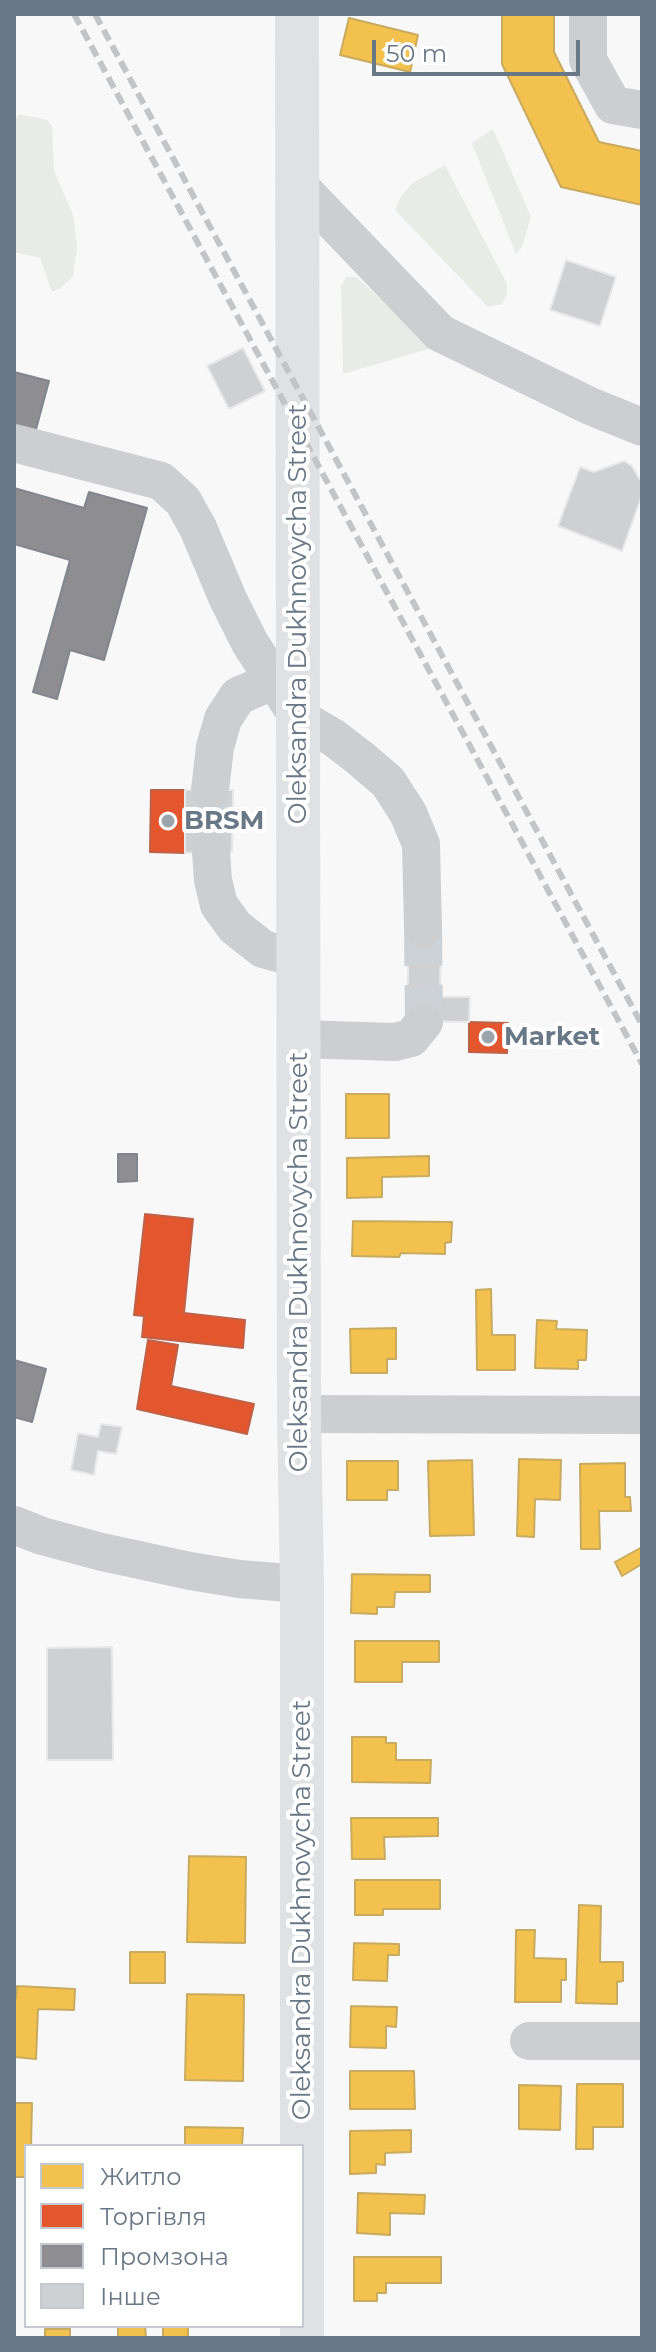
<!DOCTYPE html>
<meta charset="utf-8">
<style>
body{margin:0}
#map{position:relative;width:656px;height:2352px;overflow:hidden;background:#f8f8f8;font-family:Montserrat,sans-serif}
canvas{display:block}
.frame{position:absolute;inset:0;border:16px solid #697886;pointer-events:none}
.legend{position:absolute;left:24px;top:2144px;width:280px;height:184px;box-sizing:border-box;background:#fff;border:2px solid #c3c9cf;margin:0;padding:10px 14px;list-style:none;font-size:24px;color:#697886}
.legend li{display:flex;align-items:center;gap:16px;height:40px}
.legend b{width:40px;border:2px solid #c3c9cf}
.scale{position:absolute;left:372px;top:40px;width:208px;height:36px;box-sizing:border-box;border:4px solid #697886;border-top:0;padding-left:10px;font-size:24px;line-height:28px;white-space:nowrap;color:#697886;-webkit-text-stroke:6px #fff;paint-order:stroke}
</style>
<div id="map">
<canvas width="656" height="2352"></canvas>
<div class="frame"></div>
<ul class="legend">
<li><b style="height:22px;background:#f2c14e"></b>Житло</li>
<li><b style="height:22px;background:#e4572e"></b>Торгівля</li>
<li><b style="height:22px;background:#8d8d92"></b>Промзона</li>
<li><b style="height:22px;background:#cfd0d2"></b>Інше</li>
</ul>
<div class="scale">50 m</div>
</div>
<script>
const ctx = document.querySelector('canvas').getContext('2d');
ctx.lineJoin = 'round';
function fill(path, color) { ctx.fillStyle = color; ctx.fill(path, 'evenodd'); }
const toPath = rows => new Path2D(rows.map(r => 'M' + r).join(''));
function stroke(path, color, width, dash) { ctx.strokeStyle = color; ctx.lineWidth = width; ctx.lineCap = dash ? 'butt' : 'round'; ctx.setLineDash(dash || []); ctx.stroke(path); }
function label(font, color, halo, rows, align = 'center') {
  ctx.font = font + ' Montserrat,sans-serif'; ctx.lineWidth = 8; ctx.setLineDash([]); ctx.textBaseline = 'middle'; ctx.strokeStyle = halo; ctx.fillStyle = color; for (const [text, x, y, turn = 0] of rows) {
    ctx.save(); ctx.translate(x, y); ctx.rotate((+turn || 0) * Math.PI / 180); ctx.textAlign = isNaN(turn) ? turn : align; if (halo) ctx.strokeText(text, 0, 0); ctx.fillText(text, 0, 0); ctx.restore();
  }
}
fill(toPath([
 [19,114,47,120,52,126,54,171,73,215,77,247,73,277,59,289,52,292,40,258,14,252,14,121],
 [493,129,531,217,522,247,516,254,472,143],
 [445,165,507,284,507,295,502,304,488,307,395,210,401,196,413,183],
 [346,277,356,277,435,347,343,374,341,286]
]), '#e8ebe6');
const homes = toPath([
 [502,14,554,14,554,52,599,142,642,151,642,205,561,187,502,64,502,14],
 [349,18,418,35,410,72,340,55,349,18],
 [346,1094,389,1094,389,1138,346,1138,346,1094],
 [429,1156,429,1176,382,1177,382,1197,347,1198,347,1158,429,1156],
 [353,1221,452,1222,451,1242,445,1243,445,1254,401,1253,399,1257,352,1256,353,1221],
 [491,1289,492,1335,515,1335,515,1370,477,1370,476,1290,491,1289],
 [537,1320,557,1321,556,1329,587,1330,586,1360,578,1360,578,1369,535,1368,537,1320],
 [396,1328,396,1359,387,1359,387,1373,351,1373,350,1329,396,1328],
 [519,1459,561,1460,560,1500,535,1499,534,1537,517,1536,519,1459],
 [472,1460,474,1535,430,1536,428,1461,472,1460],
 [347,1461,398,1461,398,1490,387,1490,387,1500,347,1500,347,1461],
 [625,1463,625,1497,630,1497,631,1511,599,1511,600,1549,581,1549,580,1464,625,1463],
 [642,1547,642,1564,622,1576,615,1562,642,1547],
 [352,1574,430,1575,430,1592,395,1592,394,1607,377,1607,377,1614,351,1613,352,1574],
 [355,1641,439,1641,439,1662,402,1662,402,1682,355,1682,355,1641],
 [352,1737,386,1737,386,1743,396,1743,396,1760,431,1760,430,1783,352,1782,352,1737],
 [351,1818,438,1818,438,1836,384,1837,385,1859,352,1859,351,1818],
 [189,1856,246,1857,245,1943,187,1942,189,1856],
 [355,1880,440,1880,440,1909,383,1909,383,1915,355,1915,355,1880],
 [579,1905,601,1906,600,1962,623,1962,623,1981,617,1982,617,2004,576,2003,579,1905],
 [516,1930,535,1930,534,1958,566,1959,566,1980,561,1980,561,2002,515,2002,516,1930],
 [354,1943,399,1944,399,1955,388,1955,387,1981,353,1980,354,1943],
 [130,1952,165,1952,165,1983,130,1983,130,1952],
 [17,1986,75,1989,74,2010,38,2009,36,2059,14,2057,14,1998,16,1998,17,1986],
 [187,1994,244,1995,243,2081,185,2080,187,1994],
 [351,2006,397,2007,396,2027,386,2026,386,2048,350,2047,351,2006],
 [350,2071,414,2071,415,2109,350,2109,350,2071],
 [577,2084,623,2084,623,2127,593,2127,593,2149,576,2149,577,2084],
 [519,2085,561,2086,560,2130,519,2129,519,2085],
 [14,2103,32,2103,31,2146,26,2146,26,2177,14,2177,14,2103],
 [185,2127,243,2128,242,2146,185,2146,185,2127],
 [411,2130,411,2152,385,2153,385,2165,376,2164,376,2173,350,2174,350,2131,411,2130],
 [358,2193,425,2195,424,2214,390,2213,390,2235,357,2233,358,2193],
 [354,2257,441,2257,441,2283,386,2283,386,2293,377,2293,377,2301,354,2301,354,2257],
 [118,2326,145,2326,146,2338,118,2338,118,2326],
 [163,2326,188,2326,188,2338,163,2338,163,2326],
 [45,2329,70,2329,70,2338,45,2338,45,2329]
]);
fill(homes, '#f2c14e');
stroke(homes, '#c9ab5f', 2);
const shops = toPath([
 [151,790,185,790,185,853,150,852,151,790],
 [469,1022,508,1023,507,1053,469,1052,469,1022],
 [145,1214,193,1219,184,1313,245,1320,243,1348,142,1337,144,1316,134,1315,145,1214],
 [148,1340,178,1345,171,1386,254,1404,247,1434,137,1409,148,1340]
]);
fill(shops, '#e4572e');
stroke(shops, '#bf6148', 2);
const industry = toPath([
 [14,372,49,381,35,433,14,427,14,372],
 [14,488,84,508,89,492,147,508,104,660,70,650,57,699,33,692,70,560,14,544,14,488],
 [118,1154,137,1154,137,1181,118,1182,118,1154],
 [14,1360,46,1369,32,1422,14,1417,14,1360]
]);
fill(industry, '#8d8d92');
stroke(industry, '#82878e', 2);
const building = toPath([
 [566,260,616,277,600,326,550,310,566,260],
 [243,348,265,391,229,409,207,366,243,348],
 [624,461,632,466,642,483,642,495,622,551,558,526,580,467,594,472,624,461],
 [185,790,233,790,232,852,185,853,185,790],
 [409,928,441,929,440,997,470,997,469,1022,407,1021,409,928],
 [101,1424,122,1427,116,1454,98,1451,94,1475,71,1470,78,1433,98,1437,101,1424],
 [112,1647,113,1760,47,1760,47,1648,112,1647]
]);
fill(building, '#cfd0d2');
stroke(building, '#e8e8e8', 2);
stroke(toPath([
 [210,790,211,852],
 [423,928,424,1022]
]), '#cdd2d6', 38, [38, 19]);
stroke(toPath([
 [588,14,588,60,613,105,642,110],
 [299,186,440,333,590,406,642,427],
 [14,443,161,481,183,501,198,528,228,599,250,643,298,717,334,738,360,758,388,782,408,813,421,844,423,928],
 [210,790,215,747,223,719,238,696,268,683,296,677],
 [211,852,213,880,219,905,235,927,263,949,299,959],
 [298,1039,395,1042,411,1038,424,1022],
 [299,1414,642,1415],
 [14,1525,42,1536,102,1552,190,1571,239,1579,302,1584],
 [529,2041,642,2041]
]), '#cdcecf', 38);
stroke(toPath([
 [297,14,299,1414,302,1584,302,2338]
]), '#e0e1e2', 44);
stroke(toPath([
 [74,14,642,1064],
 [95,14,642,1025]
]), '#c3c4c6', 6, [12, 6]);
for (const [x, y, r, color] of [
 [168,821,8,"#9ba5ae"],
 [488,1037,8,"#9ba5ae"]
]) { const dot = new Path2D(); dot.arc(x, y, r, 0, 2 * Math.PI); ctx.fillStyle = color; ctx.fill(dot); stroke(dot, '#fff', 3); }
label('26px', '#697886', '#fff', [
 ["Oleksandra Dukhnovycha Street",298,614,-90],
 ["Oleksandra Dukhnovycha Street",299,1262,-90],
 ["Oleksandra Dukhnovycha Street",302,1910,-90]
]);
label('bold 26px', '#697886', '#fff', [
 ["BRSM",184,821],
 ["Market",504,1037]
], 'left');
</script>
